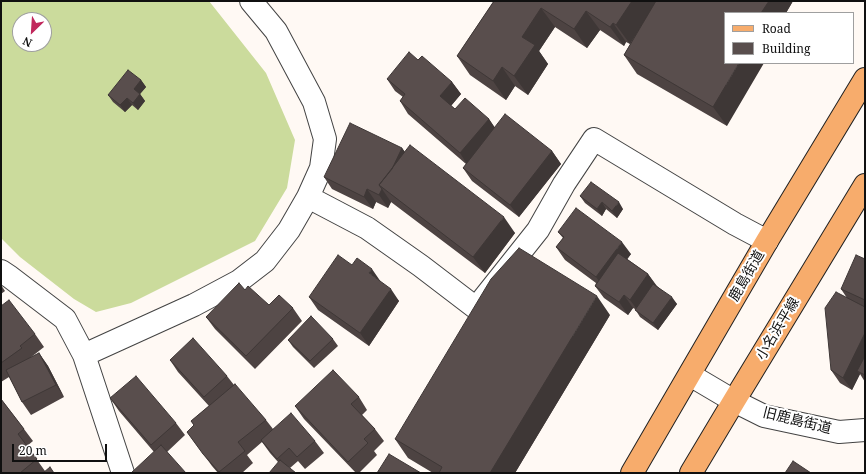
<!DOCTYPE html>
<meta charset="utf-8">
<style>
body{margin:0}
#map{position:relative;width:866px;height:474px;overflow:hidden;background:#fff9f4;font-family:"Noto Serif",serif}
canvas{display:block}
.frame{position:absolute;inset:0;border:2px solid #101010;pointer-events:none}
.legend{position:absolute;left:724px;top:12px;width:130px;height:52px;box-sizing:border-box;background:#fff;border:1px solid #9f9f9f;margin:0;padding:5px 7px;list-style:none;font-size:12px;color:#101010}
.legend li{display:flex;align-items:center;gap:8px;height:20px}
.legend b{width:20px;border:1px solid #9f9f9f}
.north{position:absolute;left:12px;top:12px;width:40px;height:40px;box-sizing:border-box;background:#fff;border:1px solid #9f9f9f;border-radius:50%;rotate:205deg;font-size:11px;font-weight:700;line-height:16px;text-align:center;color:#101010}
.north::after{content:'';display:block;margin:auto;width:14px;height:18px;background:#c1285c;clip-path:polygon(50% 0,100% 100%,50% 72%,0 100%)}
.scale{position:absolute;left:12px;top:444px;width:95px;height:18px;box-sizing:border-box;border:2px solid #101010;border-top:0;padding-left:5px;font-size:12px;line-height:14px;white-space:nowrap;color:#101010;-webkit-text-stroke:3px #fff;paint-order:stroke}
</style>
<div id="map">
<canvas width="866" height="474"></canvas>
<div class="frame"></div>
<ul class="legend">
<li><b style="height:5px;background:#f7ac6c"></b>Road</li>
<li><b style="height:11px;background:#594e4d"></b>Building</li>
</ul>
<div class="north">N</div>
<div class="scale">20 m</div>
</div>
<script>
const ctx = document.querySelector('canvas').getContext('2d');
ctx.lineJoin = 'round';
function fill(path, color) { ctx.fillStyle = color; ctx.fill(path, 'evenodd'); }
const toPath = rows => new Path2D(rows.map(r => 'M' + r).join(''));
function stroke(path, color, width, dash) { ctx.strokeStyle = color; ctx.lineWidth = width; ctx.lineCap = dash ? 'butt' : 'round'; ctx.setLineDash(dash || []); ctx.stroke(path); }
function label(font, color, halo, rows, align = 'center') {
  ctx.font = font + ' "Noto Serif","Noto Sans JP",serif'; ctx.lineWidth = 4; ctx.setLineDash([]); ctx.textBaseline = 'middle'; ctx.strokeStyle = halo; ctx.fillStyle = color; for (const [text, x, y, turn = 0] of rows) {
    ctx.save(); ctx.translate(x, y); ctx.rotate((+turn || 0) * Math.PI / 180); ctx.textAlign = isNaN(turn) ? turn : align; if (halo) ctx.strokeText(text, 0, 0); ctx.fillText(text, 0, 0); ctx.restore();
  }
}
fill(toPath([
 [1,1,209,1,266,73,295,140,287,188,255,241,131,303,96,312,74,299,20,257,1,238],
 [20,20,44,20,44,44,20,44]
]), '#cbdb9c');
const minor = toPath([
 [308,197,367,228,421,266,476,308,538,230,564,184,594,139,735,224,767,241],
 [1,271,10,277,65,319,84,355,123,473],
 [84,355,194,305,239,281,265,261,289,230,308,197,321,168,325,139,314,102,276,31,251,1],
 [690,375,734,401,764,416,839,432,865,430]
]);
const primary = toPath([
 [632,473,767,241,865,79],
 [691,473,734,401,865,185]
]);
stroke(minor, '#434343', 24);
stroke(primary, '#212121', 24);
stroke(minor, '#fff', 22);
stroke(primary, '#f7ac6c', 22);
fill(toPath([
 [494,1,793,1,786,13,725,13,727,126,637,74,624,55,637,32,630,44,626,42,624,46,600,30,587,48,555,27,539,51,548,64,528,95,515,86,506,100,470,75,457,56],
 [418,60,452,82,461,94,451,106,455,109,489,119,494,127,552,151,561,164,519,217,472,181,463,168,466,164,408,114,400,101,403,97,395,91,387,79],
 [141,80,146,87,140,94,145,101,138,110,132,105,125,112,113,102,108,95],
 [402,148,405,152,515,233,485,273,391,202,388,208,376,202,373,209,332,189,324,177],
 [580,196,623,209,617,218,606,209,602,216,585,203],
 [558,232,631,254,627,259,648,274,657,286,677,304,658,330,640,317,635,309,633,308,628,315,604,298,595,286,596,283,565,260,556,247,563,238],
 [865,259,865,382,860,374,852,390,840,383,831,370,847,298,841,289],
 [352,265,381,282,399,301,369,346,318,310,309,297],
 [1,285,5,291,1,294],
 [245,290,269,305,293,308,302,321,255,369,215,329,206,317],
 [1,306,35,334,44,347,30,358,39,353,48,366,64,397,31,415,22,402,9,377,1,382],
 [610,315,515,473,433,473,408,458,395,439],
 [333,339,338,346,314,368,293,347,288,340],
 [170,360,227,376,234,385,266,420,273,429,315,441,324,453,305,469,298,461,290,468,278,462,270,453,262,442,247,455,253,463,242,473,218,473,212,466,187,432,194,425,191,421,209,406,178,372],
 [359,397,367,410,362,415,375,429,384,441,374,451,377,455,359,473,356,473,304,419,295,406],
 [110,398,176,423,185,435,167,452,154,452,119,411],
 [1,399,24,429,33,441,27,446,45,471,54,473,1,473]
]), '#4d4342');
fill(toPath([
 [632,1,657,1,630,44,616,25],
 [769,1,793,1,786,13,761,13],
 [541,8,555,27,539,51,548,64,528,95,514,76,522,37],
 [586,11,600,30,587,48,574,29],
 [613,23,626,42,624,46,610,27],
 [739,63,764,63,727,126,713,107],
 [502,67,515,86,506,100,493,81],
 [141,80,146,87,140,94,145,101,138,110,133,103,134,89],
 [452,82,461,94,449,108,440,96],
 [127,98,132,105,125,112,120,105],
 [489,119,498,132,468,166,460,153],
 [402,148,411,161,383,188],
 [552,151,561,164,519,217,510,205],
 [367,189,376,202,373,209,364,197],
 [382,189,391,202,388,208,379,195],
 [602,202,606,209,602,216,597,209],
 [619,202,623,209,617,218,612,211],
 [504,217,515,233,485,273,473,257],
 [622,242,631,254,605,290,596,277],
 [372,269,381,282,369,273],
 [648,274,657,287,639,312,630,300],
 [391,289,399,301,369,346,360,333],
 [624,295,633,308,628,315,619,302],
 [597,296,610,315,515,473,490,473],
 [672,297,677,304,658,330,653,323],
 [865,333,865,363,857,371,860,374,852,390,843,378],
 [39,353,48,366,64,397,56,385]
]), '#3e3736');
const building = toPath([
 [494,1,632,1,616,25,613,23,610,27,586,11,574,29,541,8,522,37,535,45,514,76,502,67,493,81,457,56,494,1],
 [656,1,769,1,761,13,725,13,725,63,739,63,713,107,624,55,656,1],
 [409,52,418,60,422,56,452,82,440,96,455,109,465,98,489,119,460,153,400,101,405,94,387,79,409,52],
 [128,70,141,80,134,89,140,94,133,103,127,98,120,105,108,95,128,70],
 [505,114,552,151,510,205,463,168,505,114],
 [350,123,402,148,392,169,379,185,382,189,379,195,367,189,364,197,324,177,350,123],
 [410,145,504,217,473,257,379,185,410,145],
 [591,182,619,202,612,211,602,202,597,209,580,196,591,182],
 [576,208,622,242,596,277,556,247,564,237,558,232,576,208],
 [519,248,597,296,490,473,439,473,442,467,395,439,491,279,519,248],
 [618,253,648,274,630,300,624,295,619,302,595,286,618,253],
 [338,255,352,265,357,258,372,269,369,273,391,289,360,333,309,297,338,255],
 [856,255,865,259,865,300,841,289,856,255],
 [239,283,245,290,248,286,269,305,279,295,293,308,246,356,206,317,239,283],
 [653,284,672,297,653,323,635,310,653,284],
 [836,292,865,307,865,333,843,378,831,370,825,308,836,292],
 [9,300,35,334,20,346,22,348,1,363,1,306,9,300],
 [311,316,333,339,310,361,288,340,311,316],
 [193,338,227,376,204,397,170,360,193,338],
 [39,353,56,385,22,402,6,370,39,353],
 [865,356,865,375,857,371,865,356],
 [333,370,359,397,351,404,375,429,364,439,368,443,348,462,295,406,333,370],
 [136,376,176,423,151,445,110,398,136,376],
 [235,384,266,420,238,442,245,451,219,472,203,454,187,432,194,425,191,421,235,384],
 [1,399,24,429,18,434,37,459,20,473,1,473,1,399],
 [291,413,315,441,297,457,289,448,277,459,261,440,291,413],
 [161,445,186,473,131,473,161,445],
 [389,454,421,473,377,473,389,454],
 [280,460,296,473,269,473,280,460],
 [793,461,811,473,785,473,793,461],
 [50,467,54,473,43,473,50,467]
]);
fill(building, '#594e4d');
stroke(building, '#3e3736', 1);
label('14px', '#101010', '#fff', [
 ["鹿島街道",747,276,-60],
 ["小名浜平線",778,329,-59],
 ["旧鹿島街道",797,421,14]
]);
</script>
